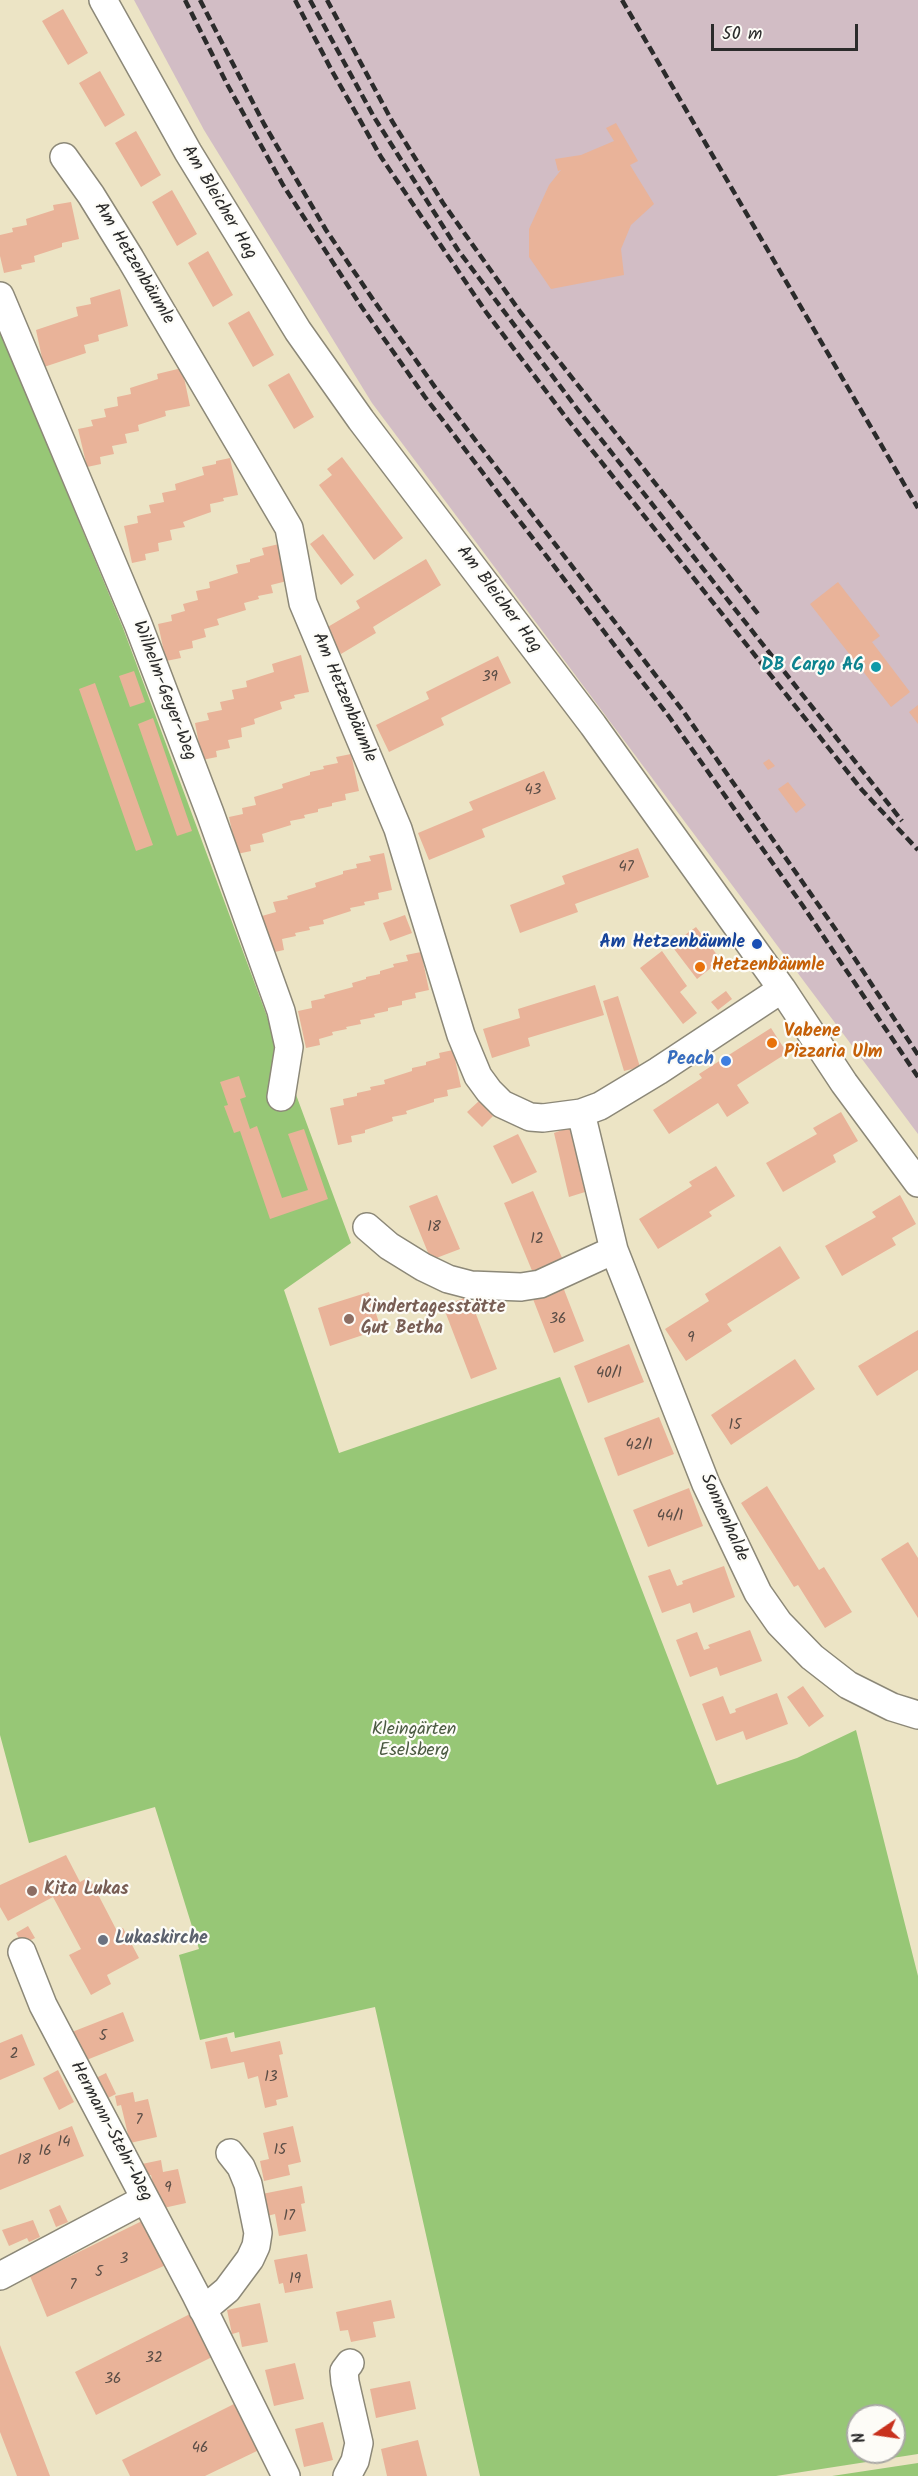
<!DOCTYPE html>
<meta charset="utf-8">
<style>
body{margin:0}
#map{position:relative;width:918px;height:2476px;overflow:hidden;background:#ece4c5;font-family:Kalam,sans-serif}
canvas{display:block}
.north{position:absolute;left:846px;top:2404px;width:60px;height:60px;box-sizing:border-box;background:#fdfcf7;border:2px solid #a9a8a5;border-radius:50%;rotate:257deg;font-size:16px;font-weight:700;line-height:24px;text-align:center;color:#2b2b2b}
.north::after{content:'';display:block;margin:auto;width:21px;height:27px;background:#c8321e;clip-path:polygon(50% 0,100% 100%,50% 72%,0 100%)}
.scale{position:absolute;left:711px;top:24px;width:147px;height:27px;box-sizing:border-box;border:3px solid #2b2b2b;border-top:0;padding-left:8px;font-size:18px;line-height:21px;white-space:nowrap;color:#2b2b2b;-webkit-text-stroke:4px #fdfcf7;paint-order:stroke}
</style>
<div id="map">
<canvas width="918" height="2476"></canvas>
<div class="north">N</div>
<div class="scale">50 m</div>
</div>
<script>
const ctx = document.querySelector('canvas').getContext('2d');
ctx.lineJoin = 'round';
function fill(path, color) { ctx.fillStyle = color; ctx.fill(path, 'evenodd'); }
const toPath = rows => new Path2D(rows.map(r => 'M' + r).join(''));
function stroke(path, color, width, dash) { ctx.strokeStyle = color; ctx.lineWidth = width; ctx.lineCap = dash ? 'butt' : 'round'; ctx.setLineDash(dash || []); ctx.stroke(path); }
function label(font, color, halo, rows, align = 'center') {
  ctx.font = font + ' Kalam,sans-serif'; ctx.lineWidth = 4.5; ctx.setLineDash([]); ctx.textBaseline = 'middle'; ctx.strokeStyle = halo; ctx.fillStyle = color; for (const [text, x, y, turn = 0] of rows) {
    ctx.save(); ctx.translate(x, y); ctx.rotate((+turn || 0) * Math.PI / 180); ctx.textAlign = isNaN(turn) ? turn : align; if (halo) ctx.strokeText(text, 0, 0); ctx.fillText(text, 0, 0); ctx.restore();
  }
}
fill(toPath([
 [134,0,918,0,918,1134,372,403,204,130]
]), '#d2bdc5');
fill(toPath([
 [0,331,123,628,351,1243,284,1290,339,1453,560,1377,717,1785,797,1758,856,1730,918,1976,918,2454,776,2476,480,2476,375,2007,235,2038,234,2032,200,2040,179,1955,199,1949,155,1807,29,1843,0,1735],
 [858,2416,894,2416,894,2452,858,2452],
 [918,2463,918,2476,832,2476]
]), '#97c776');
fill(toPath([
 [63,9,88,53,68,65,42,21],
 [100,71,125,115,105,127,79,83],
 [616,123,638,161,630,165,654,204,631,225,621,249,624,275,551,289,529,257,529,229,549,185,561,170,558,171,555,159,581,155,614,141,606,128],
 [136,131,161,175,141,187,115,143],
 [172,190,197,234,177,246,152,202],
 [71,202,79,239,62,243,62,247,34,256,35,262,21,265,22,269,4,273,0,256,0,235,13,232,12,228,27,225,26,219,54,210,53,205],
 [208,251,233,295,213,307,188,263],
 [120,289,128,326,98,335,99,341,84,345,86,353,44,367,36,330,78,316,76,307,91,304,90,298],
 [249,311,274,355,253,367,228,323],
 [182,368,190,406,165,411,166,416,138,425,139,431,125,434,127,443,112,446,114,454,100,457,101,464,87,467,78,429,93,426,91,420,106,417,104,409,118,406,117,397,131,394,130,388,158,379,157,374],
 [289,373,314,417,294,429,268,385],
 [342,457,403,538,374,560,319,485,332,475,327,469],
 [230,458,238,495,223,498,224,501,210,504,211,512,183,522,185,527,170,530,172,540,158,543,159,551,145,554,146,560,132,563,124,526,138,523,137,516,151,513,149,505,164,502,162,493,176,490,175,484,204,475,202,467,216,464,216,461],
 [323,534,354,575,341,585,310,544],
 [279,544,287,581,271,585,273,593,258,596,259,599,244,603,246,610,217,619,219,625,204,629,206,637,192,641,193,648,179,651,181,658,166,661,158,624,172,621,171,615,185,611,183,604,198,600,196,591,210,588,209,582,238,573,236,565,250,562,250,559,264,555,262,548],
 [426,559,441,585,373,627,376,633,341,654,326,628,360,608,356,601],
 [838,582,880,636,872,642,910,692,891,707,810,604],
 [301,655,309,692,294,695,295,698,280,702,282,709,254,719,255,724,241,728,242,737,228,740,230,748,216,751,217,757,202,760,195,723,209,720,207,713,222,710,220,702,234,699,232,690,247,687,246,681,274,672,272,664],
 [498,656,511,683,441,718,444,725,389,752,376,725,429,699,426,692],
 [134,671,145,702,130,707,119,676],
 [95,683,153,845,136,851,79,689],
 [918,705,918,724,909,712],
 [153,718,192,831,177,836,138,724],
 [351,754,359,791,345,794,346,800,332,803,332,806,318,809,318,812,304,815,305,818,290,821,291,825,262,834,264,842,250,845,251,851,237,854,229,817,243,814,242,808,256,805,254,797,283,788,282,784,310,775,310,772,324,769,323,766,338,763,336,757],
 [769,759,775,766,768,770,763,763],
 [544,771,556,799,482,829,485,837,429,860,418,833,473,810,469,802],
 [788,782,806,805,796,813,778,789],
 [638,848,649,877,575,904,578,912,520,933,510,905,565,884,562,876],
 [384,853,392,890,378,893,379,899,364,902,365,905,350,908,351,911,323,920,324,924,309,927,310,930,295,933,296,936,282,939,284,950,270,953,262,916,276,912,273,902,288,899,287,896,316,887,315,883,343,874,343,871,357,868,356,864,371,861,369,856],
 [405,915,412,933,390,941,383,923],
 [696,927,721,960,697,979,671,945],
 [662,951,687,986,680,992,697,1013,683,1024,640,968],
 [421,952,429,990,415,993,416,998,402,1001,402,1005,388,1008,388,1011,374,1014,375,1017,360,1020,361,1024,346,1027,347,1029,332,1032,333,1035,319,1039,320,1045,306,1048,298,1011,312,1008,311,1001,325,998,324,995,353,987,352,983,366,979,366,977,380,974,380,971,394,967,393,964,408,961,406,955],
 [595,985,604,1015,528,1038,530,1046,492,1058,483,1029,520,1018,518,1009],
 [726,991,732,999,718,1010,711,1002],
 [618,996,640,1067,624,1071,603,1001],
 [771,1028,787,1053,737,1085,749,1103,727,1117,718,1103,669,1134,653,1110,702,1078,699,1074],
 [453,1050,461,1087,447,1090,448,1096,434,1099,434,1102,406,1111,407,1114,392,1117,393,1121,365,1130,365,1133,351,1136,352,1142,338,1145,330,1108,344,1105,343,1099,357,1096,357,1093,371,1090,370,1087,385,1084,384,1080,412,1071,412,1068,426,1065,426,1062,440,1058,439,1053],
 [239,1076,246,1097,240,1099,250,1129,257,1126,282,1198,308,1190,288,1134,304,1129,328,1199,270,1219,240,1131,234,1133,224,1106,228,1105,220,1082],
 [479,1101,493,1116,482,1127,467,1112],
 [841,1112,858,1141,833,1155,836,1162,783,1192,766,1163,817,1134,813,1128],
 [570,1127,585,1192,569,1197,554,1133],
 [518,1134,537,1172,512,1184,493,1146],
 [716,1166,735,1196,709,1212,712,1216,658,1249,639,1219,692,1186,689,1182],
 [533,1191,563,1260,533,1273,504,1203],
 [437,1195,460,1249,431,1260,409,1206],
 [900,1195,916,1224,892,1238,896,1245,842,1276,825,1246,876,1217,872,1212],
 [780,1246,800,1278,727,1324,732,1331,686,1361,665,1329,709,1301,705,1294],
 [563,1287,584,1341,554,1353,533,1299],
 [369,1292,381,1329,330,1346,318,1308],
 [469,1296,497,1369,471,1379,443,1306],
 [918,1330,918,1370,877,1396,858,1366],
 [629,1344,644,1382,588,1403,574,1366],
 [795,1359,815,1389,731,1445,711,1415],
 [659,1417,674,1454,618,1476,604,1438],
 [767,1486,819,1570,824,1567,852,1612,825,1628,798,1585,794,1587,741,1503],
 [689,1488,703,1526,648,1547,633,1510],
 [908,1542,918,1558,918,1618,881,1559],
 [724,1566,735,1597,693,1613,690,1603,662,1613,648,1576,670,1569,677,1586,683,1584,682,1581],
 [750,1630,762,1661,720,1676,717,1667,690,1677,676,1640,697,1632,704,1650,710,1648,708,1645],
 [803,1686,824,1716,809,1727,787,1697],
 [777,1693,788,1724,746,1740,743,1731,716,1741,702,1704,723,1696,730,1714,736,1712,735,1709],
 [66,1855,80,1882,89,1877,117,1931,123,1928,139,1958,107,1975,111,1984,91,1995,69,1955,81,1949,53,1897,8,1921,0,1907,0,1885],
 [28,1926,35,1938,22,1944,16,1933],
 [123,2012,134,2041,84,2061,72,2032],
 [22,2034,35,2065,0,2080,0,2043],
 [227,2037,231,2052,280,2041,283,2054,279,2055,288,2097,276,2100,277,2105,265,2108,258,2076,248,2079,244,2062,211,2069,205,2042],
 [58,2070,74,2102,59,2110,43,2078],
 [106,2073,116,2094,102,2101,92,2080],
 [133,2092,135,2102,148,2099,157,2137,130,2143,121,2105,117,2106,115,2096],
 [72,2126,84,2156,0,2190,0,2155],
 [293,2126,301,2162,288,2165,290,2175,264,2181,260,2161,269,2159,263,2133],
 [161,2160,163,2172,178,2169,186,2203,159,2209,151,2175,145,2176,142,2164],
 [302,2186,305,2203,301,2204,306,2231,279,2236,275,2214,267,2216,262,2194],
 [60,2205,68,2222,56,2227,49,2210],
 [33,2220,40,2237,29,2242,27,2238,9,2246,2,2230],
 [142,2221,166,2265,47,2317,30,2276],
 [307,2254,313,2288,285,2293,283,2283,279,2284,274,2260],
 [391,2300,395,2318,373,2322,376,2337,351,2342,348,2330,340,2331,336,2312],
 [260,2303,268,2342,242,2347,239,2332,232,2334,227,2310],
 [192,2313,214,2356,96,2415,75,2372],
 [0,2345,50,2476,17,2476,0,2432],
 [295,2363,304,2399,274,2406,265,2370],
 [410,2381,416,2409,376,2418,370,2389],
 [238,2402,259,2450,205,2476,130,2476,122,2460],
 [323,2422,333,2460,304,2467,295,2429],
 [418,2440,427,2476,387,2476,381,2449]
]), '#e9b399');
const minor = toPath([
 [103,0,188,152,298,331,361,420,593,725,782,989,844,1083,918,1183],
 [64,157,91,195,130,258,289,528,303,603,398,829,461,1035,478,1076,489,1091,502,1104,530,1117,543,1118,581,1113,600,1106,658,1071,782,989],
 [0,296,138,624,210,813,281,1011,289,1047,281,1097],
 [581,1113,614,1250,706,1484,758,1593,779,1623,812,1657,848,1685,892,1707,918,1715],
 [367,1227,389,1246,423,1267,448,1279,471,1285,521,1287,540,1284,614,1250],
 [22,1952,43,2005,196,2295,286,2476],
 [0,2276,145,2199],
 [203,2310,227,2290,250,2259,256,2246,258,2233,248,2184,241,2167,230,2153],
 [347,2476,355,2461,359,2443,345,2382,344,2371,350,2363]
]);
stroke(minor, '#8c8878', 30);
stroke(minor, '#fff', 27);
stroke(toPath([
 [185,0,227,84,283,185,361,306,425,397,670,718,803,906,918,1077],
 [200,0,264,124,326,230,372,298,437,390,683,711,836,930,918,1055],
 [295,0,332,71,381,157,486,312,568,420,862,790,918,850],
 [310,0,374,117,458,250,578,410,902,821],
 [327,0,392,121,443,203,521,313,759,615],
 [622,0,918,508]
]), '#2b2b2b', 4.5, [9, 4.5]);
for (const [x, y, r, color] of [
 [876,667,6,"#0f9aa8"],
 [757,944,6,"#1a4fb4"],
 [700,967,6,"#e8710a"],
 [772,1043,6,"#e8710a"],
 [726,1061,6,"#3f7fe0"],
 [349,1319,6,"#8d6e63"],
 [32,1891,6,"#8d6e63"],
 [103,1940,6,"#6b7280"]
]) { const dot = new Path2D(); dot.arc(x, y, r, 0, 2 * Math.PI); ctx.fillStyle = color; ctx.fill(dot); stroke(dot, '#fdfcf7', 2); }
label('15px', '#5a4d46', null, [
 ["39",490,678],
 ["43",533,791],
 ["47",626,868],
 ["18",434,1228],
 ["12",537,1240],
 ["36",558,1320],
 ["9",691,1339],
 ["40/1",609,1374],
 ["15",735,1426],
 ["42/1",639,1446],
 ["44/1",670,1517],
 ["5",103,2037],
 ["2",14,2055],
 ["13",271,2078],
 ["7",139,2121],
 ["14",64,2143],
 ["15",280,2151],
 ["16",45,2152],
 ["18",24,2161],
 ["9",168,2189],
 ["17",289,2217],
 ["3",124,2260],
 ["5",99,2273],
 ["19",295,2280],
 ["7",73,2286],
 ["32",154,2359],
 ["36",113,2380],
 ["46",200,2449]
]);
label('18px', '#2b2b2b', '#fdfcf7', [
 ["Am Bleicher Hag",218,203,59],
 ["Am Hetzenbäumle",133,264,59],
 ["Am Bleicher Hag",498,600,53],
 ["Wilhelm-Geyer-Weg",163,691,69],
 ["Am Hetzenbäumle",343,698,67],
 ["Sonnenhalde",723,1518,66],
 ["Hermann-Stehr-Weg",110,2132,62]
]);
label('bold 18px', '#0d838f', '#fdfcf7', [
 ["DB Cargo AG",864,667]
], 'right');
label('bold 18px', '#164399', '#fdfcf7', [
 ["Am Hetzenbäumle",745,944]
], 'right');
label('bold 18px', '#c56008', '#fdfcf7', [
 ["Hetzenbäumle",712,967],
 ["Vabene",784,1033],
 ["Pizzaria Ulm",784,1054]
], 'left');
label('bold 18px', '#366cbe', '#fdfcf7', [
 ["Peach",714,1061]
], 'right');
label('bold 18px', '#785e54', '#fdfcf7', [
 ["Kindertagesstätte",361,1309],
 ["Gut Betha",361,1330],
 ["Kita Lukas",44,1891]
], 'left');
label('18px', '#4b5a42', '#fdfcf7', [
 ["Kleingärten",414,1731],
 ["Eselsberg",414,1752]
]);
label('bold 18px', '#5b616d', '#fdfcf7', [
 ["Lukaskirche",115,1940]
], 'left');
</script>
